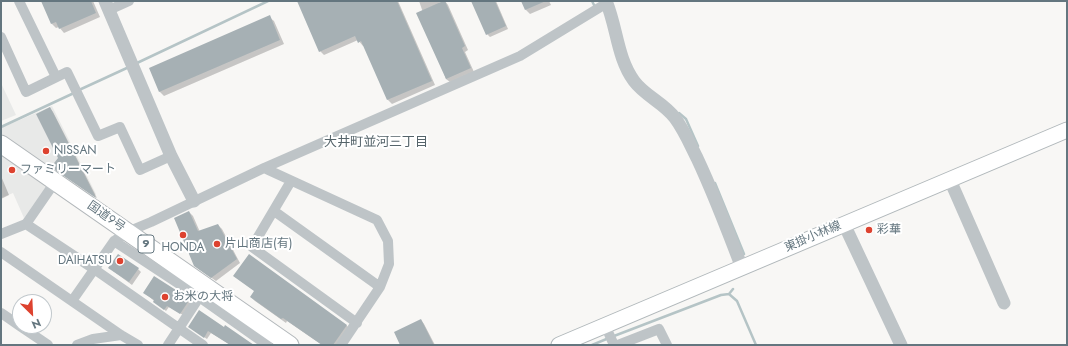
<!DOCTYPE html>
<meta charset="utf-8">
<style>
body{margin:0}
#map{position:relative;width:1068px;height:346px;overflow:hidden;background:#f8f7f5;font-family:Jost,sans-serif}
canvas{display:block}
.frame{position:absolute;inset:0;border:2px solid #64767f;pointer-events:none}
.north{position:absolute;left:12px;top:294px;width:40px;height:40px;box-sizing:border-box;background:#fff;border:1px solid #c1c8cc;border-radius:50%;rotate:156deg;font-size:11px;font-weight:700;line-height:16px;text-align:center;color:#64767f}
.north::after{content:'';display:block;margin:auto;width:14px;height:18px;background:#dd422f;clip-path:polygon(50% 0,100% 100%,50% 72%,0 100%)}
</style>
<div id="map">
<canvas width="1068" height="346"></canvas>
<div class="frame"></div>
<div class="north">N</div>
</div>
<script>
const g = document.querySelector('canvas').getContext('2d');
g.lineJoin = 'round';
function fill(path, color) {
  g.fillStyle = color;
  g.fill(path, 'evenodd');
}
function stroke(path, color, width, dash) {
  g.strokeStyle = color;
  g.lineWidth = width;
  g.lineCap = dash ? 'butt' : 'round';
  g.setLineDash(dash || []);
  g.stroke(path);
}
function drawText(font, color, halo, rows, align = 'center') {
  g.font = font + ' Jost,"Noto Sans JP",sans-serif';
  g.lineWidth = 4;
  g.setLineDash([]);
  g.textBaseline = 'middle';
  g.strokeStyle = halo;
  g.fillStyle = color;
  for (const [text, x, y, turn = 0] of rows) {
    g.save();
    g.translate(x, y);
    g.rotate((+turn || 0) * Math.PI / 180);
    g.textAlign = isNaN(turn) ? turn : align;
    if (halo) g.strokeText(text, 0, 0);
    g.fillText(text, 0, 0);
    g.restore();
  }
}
const built = new Path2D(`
 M1,83L16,115L1,121Z
 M52,106L96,194L92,198L49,170L1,134V128Z
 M1,154L47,186L24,218L13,193L1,198Z`);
const shadow = new Path2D(`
 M42,1H93L100,17L64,33L59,27L56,28L52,24Z
 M298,1H398L435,85L392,104L388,100L364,46H363L358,40L324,55L320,51Z
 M419,1H439L440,3L445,1L448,5L468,50L465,52L474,72L450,82L446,79Z
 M472,1H496L508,29L490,37L487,34Z
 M522,1H549L551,5L530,14L526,10Z
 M269,17L274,21L284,44L164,96L160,92L150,69Z
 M50,108L53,112L97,198L56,170L59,158Z
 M1,176L9,195L1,199Z
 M189,212L193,216L200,232L218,225L222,229L240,263L216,281L199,269Z
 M138,269L141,272L132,285L113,271Z
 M234,276L346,325L350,329L339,345H322L287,321L286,323L255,301L251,297L255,291Z
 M146,294L189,300L191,302L183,315L169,307L166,311Z
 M421,320L424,324L435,345H402Z
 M224,328L252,345H231L211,333L207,339L192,329Z`);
const stream = new Path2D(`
 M592,1L594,5
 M137,63L268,1
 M79,90L129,67
 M679,113L686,119L698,146
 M1,127L74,93
 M715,183L744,254
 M729,294L733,289
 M614,336L721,295L729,294L737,301L756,345
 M592,345L609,338`);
const building = new Path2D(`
 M41,1H91L96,13L59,29L56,22L51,24Z
 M297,1H397L432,81L387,100L361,41L358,43L355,36L319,52Z
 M443,1H445L465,46L462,48L471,68L446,79L416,13Z
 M471,1H495L506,26L486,35Z
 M521,1H546L525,10Z
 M270,15L280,40L159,92L149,68Z
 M50,107L96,198L51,167L58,158L36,114Z
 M189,211L198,231L218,224L237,259L211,278L194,266L174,218Z
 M118,254L139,268L129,282L108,268Z
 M249,254L347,325L333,345H322L283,318L281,319L250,297L254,291L233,276Z
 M154,276L190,299L180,314L167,306L164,310L153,302L154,300L143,293Z
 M199,310L224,327L225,325L254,345H230L208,331L204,338L188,327Z
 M421,319L434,345H400L394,332Z`);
const minor = new Path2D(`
 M19,1L56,77
 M109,10L129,1
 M1,37L26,92L67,72L98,136L120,127L140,170L171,156
 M264,168L377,220L388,241L389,264L380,287L341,345
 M291,181L252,247L357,323
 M274,211L380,287
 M26,224L94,269L203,345
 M1,234L26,224L55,182
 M114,241L199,297L267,345
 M1,252L121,335L138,345
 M72,301L114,241L127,232L151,222L264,168L520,56L607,3
 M1,313L20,326
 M605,325L614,345
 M20,326L48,345
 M77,345L93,339L121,335
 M168,345L202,293
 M618,345L659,329L667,345`);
const tertiary = new Path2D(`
 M105,1L171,156L194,201
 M606,1C617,27 617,58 634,81C645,96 664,103 675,118C684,130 690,144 697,158C714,194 728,231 742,268
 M950,180L1004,303
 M844,224L901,345`);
const secondary = new Path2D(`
 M559,345L1067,130`);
const trunk = new Path2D(`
 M1,144L290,345`);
const markers = [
 [46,151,4,"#dd422f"],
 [12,170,4,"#dd422f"],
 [869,230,4,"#dd422f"],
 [183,235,4,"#dd422f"],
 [217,244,4,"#dd422f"],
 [120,261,4,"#dd422f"],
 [165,297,4,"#dd422f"]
];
const shields = [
 [146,244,16]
];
const shieldNames = [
 ["9",146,244]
];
const poiNames = [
 ["NISSAN",54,151],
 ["ファミリーマート",20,170],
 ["彩華",877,230],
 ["片山商店(有)",225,244],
 ["HONDA",183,248,"center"],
 ["DAIHATSU",112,261,"right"],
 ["お米の大将",173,297]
];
const streetNames = [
 ["国道9号",106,217,35],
 ["東掛小林線",813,237,-23]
];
const neighbourhoodNames = [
 ["大井町並河三丁目",376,143]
];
fill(built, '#e8e9e8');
fill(shadow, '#0003');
stroke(stream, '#b5c4c6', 2.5);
fill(building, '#a6b0b4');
stroke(secondary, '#b1b8bb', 17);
stroke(trunk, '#b2b7ba', 19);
stroke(minor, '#bec4c7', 10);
stroke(tertiary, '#bec4c7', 13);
stroke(secondary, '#fff', 15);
stroke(trunk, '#fff', 17);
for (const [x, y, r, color] of markers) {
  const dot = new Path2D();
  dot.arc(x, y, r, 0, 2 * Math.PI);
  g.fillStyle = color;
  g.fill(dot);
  stroke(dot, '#fff', 1.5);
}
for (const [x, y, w] of shields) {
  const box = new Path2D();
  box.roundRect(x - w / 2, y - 9, w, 18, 3);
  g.fillStyle = '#fff';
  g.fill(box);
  stroke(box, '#64767f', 1);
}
drawText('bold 11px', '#64767f', null, shieldNames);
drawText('12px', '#64767f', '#fff', poiNames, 'left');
drawText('12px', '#64767f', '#fff', streetNames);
drawText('13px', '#55646a', '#fff', neighbourhoodNames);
</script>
